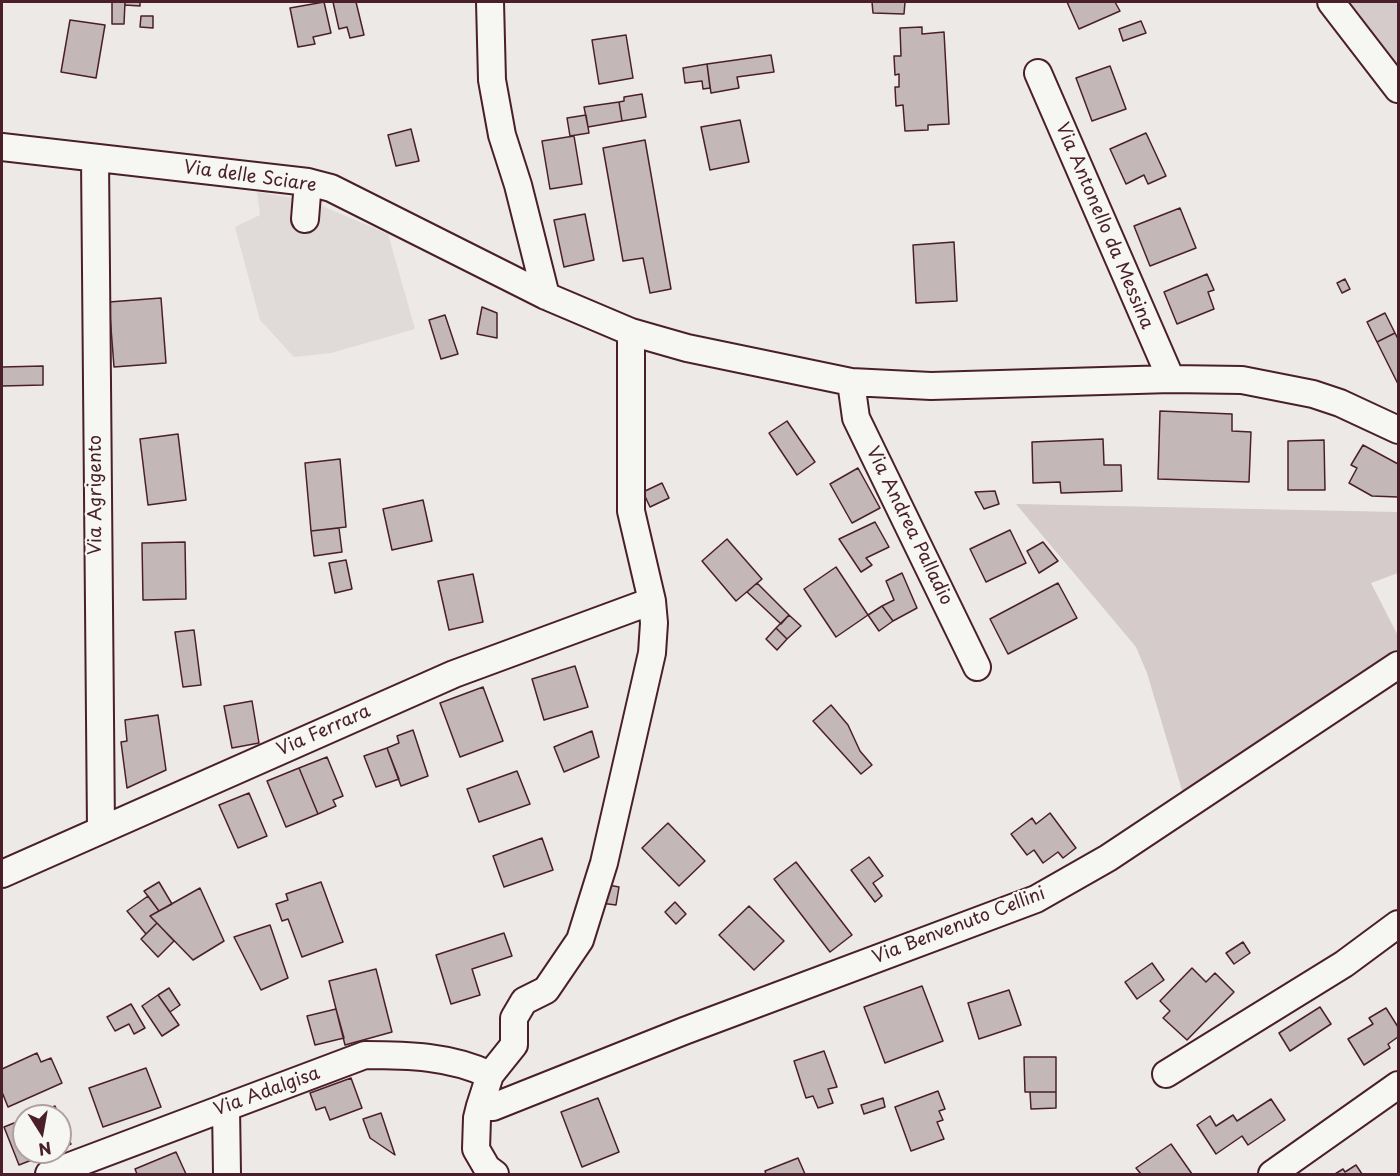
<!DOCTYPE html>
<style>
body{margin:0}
#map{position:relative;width:1400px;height:1176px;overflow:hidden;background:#ece9e6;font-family:"Playpen Sans",sans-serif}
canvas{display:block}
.frame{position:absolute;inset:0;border:3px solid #4a1f2b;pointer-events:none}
.north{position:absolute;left:12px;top:1104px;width:60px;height:60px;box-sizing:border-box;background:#f6f6f2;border:2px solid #b1a0a2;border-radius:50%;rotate:169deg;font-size:16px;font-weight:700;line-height:24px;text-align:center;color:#4a1f2b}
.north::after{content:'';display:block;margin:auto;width:21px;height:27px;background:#4a1f2b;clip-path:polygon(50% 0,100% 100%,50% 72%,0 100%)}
</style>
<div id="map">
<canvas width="1400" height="1176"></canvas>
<div class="frame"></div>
<div class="north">N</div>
</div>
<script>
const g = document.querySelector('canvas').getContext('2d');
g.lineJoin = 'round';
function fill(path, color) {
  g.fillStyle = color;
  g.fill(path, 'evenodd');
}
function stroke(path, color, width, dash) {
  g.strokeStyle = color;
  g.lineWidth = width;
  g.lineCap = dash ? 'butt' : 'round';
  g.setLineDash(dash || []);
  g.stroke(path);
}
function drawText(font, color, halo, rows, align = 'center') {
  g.font = font + ' "Playpen Sans",sans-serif';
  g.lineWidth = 4.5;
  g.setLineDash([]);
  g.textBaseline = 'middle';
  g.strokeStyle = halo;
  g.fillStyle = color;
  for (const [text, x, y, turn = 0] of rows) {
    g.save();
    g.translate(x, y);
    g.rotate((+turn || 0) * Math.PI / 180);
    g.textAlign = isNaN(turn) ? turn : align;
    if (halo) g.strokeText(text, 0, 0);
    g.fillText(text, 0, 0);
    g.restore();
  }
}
const built = new Path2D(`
 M257,192L294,198L315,222L322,206L388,234L415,329L331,353L294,357L260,320L235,227L260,215Z`);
const green = new Path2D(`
 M1342,2H1398V74Z
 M1016,504L1398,512V573L1371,583L1398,636V654L1184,797L1147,673L1136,647Z`);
const building = new Path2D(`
 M112,2H125L124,24H112Z
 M125,2H140V6L125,5Z
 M324,2L331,33L313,37L315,44L298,47L290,8Z
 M333,2H356L364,35L350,38L347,27L339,29Z
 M872,2H905L904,14L873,13Z
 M1067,2H1115L1120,11L1079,29Z
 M141,16H153V28L140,27Z
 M70,20L105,25L96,78L61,72Z
 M1141,21L1146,33L1123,41L1119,29Z
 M922,27V34L944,32L949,124L928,125V130L905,131L903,105L896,106L895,87H899V74L895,75L894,56H901L900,28Z
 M626,35L633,78L599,84L592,40Z
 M771,55L774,72L737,77L739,88L711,93L707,64Z
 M707,64L710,88L703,89L702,81L685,83L683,68Z
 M1110,66L1126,109L1092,121L1076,78Z
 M642,94L646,117L622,121L619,102L624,101V97Z
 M619,102L622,121L588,127L584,107Z
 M586,115L589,133L570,136L567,118Z
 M740,120L749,162L710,170L701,127Z
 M411,129L419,161L396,166L388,135Z
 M1146,133L1166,176L1148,184L1144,175L1126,184L1110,149Z
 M574,136L582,184L550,189L542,141Z
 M645,140L671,289L650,293L643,258L623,261L603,148Z
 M1180,208L1196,248L1150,266L1134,226Z
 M585,214L594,260L564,267L554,220Z
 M954,242L957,301L916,303L913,245Z
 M1207,274L1214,290L1208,292L1214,309L1177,324L1164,292Z
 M1345,279L1350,289L1342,293L1337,283Z
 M161,298L166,363L114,367L109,302Z
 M482,307L497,313V338L477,334Z
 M1385,313L1395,333L1377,342L1367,322Z
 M445,315L458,354L441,359L429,320Z
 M1395,333L1398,339V384L1377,342Z
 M43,366V385L2,386V367Z
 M1160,411L1232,414V431L1251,432L1249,482L1158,479Z
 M787,421L815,462L797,475L769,433Z
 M178,434L186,500L148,505L140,439Z
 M1103,439L1104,465H1121L1122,491L1061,493L1060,482L1033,483L1032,442Z
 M1324,440L1325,490H1288V441Z
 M1363,445L1398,464V497L1372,496L1349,483L1357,468L1351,465Z
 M340,459L346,527L311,531L305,463Z
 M858,468L880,508L852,523L830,484Z
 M662,483L669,498L650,507L643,492Z
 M995,491L999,504L984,509L975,492Z
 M423,500L432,541L392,550L383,509Z
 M875,522L889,547L866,558L872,565L861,572L839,539Z
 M339,528L342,552L314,556L311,531Z
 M1010,530L1026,563L986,582L970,549Z
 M727,539L762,579L736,601L702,561Z
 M185,542L186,599L143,600L142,543Z
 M1043,542L1058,561L1039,573L1027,551Z
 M346,560L352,589L335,593L329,563Z
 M836,567L868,615L836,637L804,589Z
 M902,573L917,608L893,621L882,606L894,600L886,581Z
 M473,574L483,622L449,630L438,581Z
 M757,583L789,615L781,624L747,592Z
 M1058,583L1077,618L1008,654L990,619Z
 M882,606L893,621L879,631L868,615Z
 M789,615L801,626L787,639L776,628Z
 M776,628L787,639L777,650L766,639Z
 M194,630L201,685L183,687L175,632Z
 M575,666L588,707L544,720L532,679Z
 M483,687L503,741L460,757L440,703Z
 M252,701L259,743L232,748L224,706Z
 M831,705L848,725L860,751L872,765L861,774L813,721Z
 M158,715L166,770L127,788L121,742L127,741L125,720Z
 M413,730L428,776L401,786L387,748L399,743L397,736Z
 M592,731L599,757L564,772L554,747Z
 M387,748L399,779L376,787L364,756Z
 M327,757L343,796L333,800L336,806L318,814L299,768Z
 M299,768L318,814L286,827L267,781Z
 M517,771L530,804L479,822L467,789Z
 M249,793L267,836L238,848L219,805Z
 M1050,813L1076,848L1063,858L1058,852L1043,863L1034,850L1027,855L1011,834L1032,818L1036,824Z
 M668,823L705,861L679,886L642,848Z
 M542,838L553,870L504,887L493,856Z
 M869,857L883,876L873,883L882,896L875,902L851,870Z
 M796,862L852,935L830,952L774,879Z
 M159,882L172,904L159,911L144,891Z
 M321,882L343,942L302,957L288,919L282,921L276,904L288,900L286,894Z
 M603,884L619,887L616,905L600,903Z
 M200,888L224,941L193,960L150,916Z
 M148,896L159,911L150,916L157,923L146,934L127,911Z
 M675,902L686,914L676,924L665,912Z
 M749,906L784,941L754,970L719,935Z
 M157,923L174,941L158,957L141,939Z
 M270,925L288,978L261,990L234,937Z
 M504,933L512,956L472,969L480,995L451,1004L436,955Z
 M1243,942L1250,953L1234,964L1226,953Z
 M1152,963L1164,980L1137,999L1125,982Z
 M1192,968L1206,982L1215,973L1234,992L1187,1040L1163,1018L1170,1011L1160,1001Z
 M376,969L392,1032L345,1045L329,981Z
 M922,986L943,1041L885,1063L864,1007Z
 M169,988L180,1005L170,1012L158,995Z
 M1009,990L1021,1025L979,1039L968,1003Z
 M158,995L179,1025L162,1036L142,1006Z
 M131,1004L145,1028L134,1034L129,1024L115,1031L107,1017Z
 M1320,1007L1331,1024L1290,1051L1279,1033Z
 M1386,1008L1398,1027V1037L1388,1044L1390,1048L1364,1065L1348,1039L1373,1024L1369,1018Z
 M336,1009L344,1038L315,1045L307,1016Z
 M824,1051L837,1087L828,1089L833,1103L818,1108L813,1096L806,1098L794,1061Z
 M37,1053L41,1062L51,1058L62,1083L8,1107L2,1092V1069Z
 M1024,1057H1056V1092H1025Z
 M146,1068L161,1107L103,1127L89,1088Z
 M351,1078L362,1108L330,1120L325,1107L316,1110L310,1093Z
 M938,1091L945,1109L939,1111L943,1120L937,1122L944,1139L911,1151L895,1107Z
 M1030,1092H1056V1108L1031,1109Z
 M598,1098L619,1152L582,1167L561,1112Z
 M883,1098L885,1107L864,1114L861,1105Z
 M1271,1099L1285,1120L1248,1145L1242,1136L1216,1154L1197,1125L1210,1116L1216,1126L1233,1115L1237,1121Z
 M55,1106L59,1116H32Z
 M381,1113L395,1155L370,1138L363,1119Z
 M60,1118L71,1144L60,1149Z
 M24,1119V1152H52L19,1165L4,1127Z
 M1171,1144L1192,1174H1141L1136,1168Z
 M176,1152L186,1174H137L135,1169Z
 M798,1158L805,1174H766L765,1171Z
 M1356,1165L1362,1174H1335L1343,1169L1345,1172Z`);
const minor = new Path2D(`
 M490,2L492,80L502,135L518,185L546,296
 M1331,2L1398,89
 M1038,73L1171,379
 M2,147L308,182L331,188L546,296L631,332L687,348L851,382L931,386L1171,379L1242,380L1313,394L1340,403L1398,430
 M95,159L101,830
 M305,219L308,182
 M851,382L856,418L977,667
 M2,874L454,674L652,601
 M1166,1074L1344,964L1398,924
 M480,1106L493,1107L684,1031L1036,899L1108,858L1398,665
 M226,1107L227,1174
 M49,1174L365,1055C407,1055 451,1056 490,1075
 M495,1174L487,1168L476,1149L477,1118L480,1106L490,1075L514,1045V1018L524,1001L546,990L580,940L604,863L652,653L654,623L652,601L631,511V332
 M1272,1174L1398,1085`);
const streetNames = [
 ["Via delle Sciare",250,177,8],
 ["Via Antonello da Messina",1104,226,67],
 ["Via Agrigento",96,495,-90],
 ["Via Andrea Palladio",909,526,64],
 ["Via Ferrara",324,731,-24],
 ["Via Benvenuto Cellini",959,926,-21],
 ["Via Adalgisa",267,1092,-20]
];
fill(built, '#e0dad8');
fill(green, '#d4cbca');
fill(building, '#c4b7b7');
stroke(building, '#4a1f2b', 1.5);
stroke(minor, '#4a1f2b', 30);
stroke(minor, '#f6f6f2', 26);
drawText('18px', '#4a1f2b', '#f6f6f2', streetNames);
</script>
